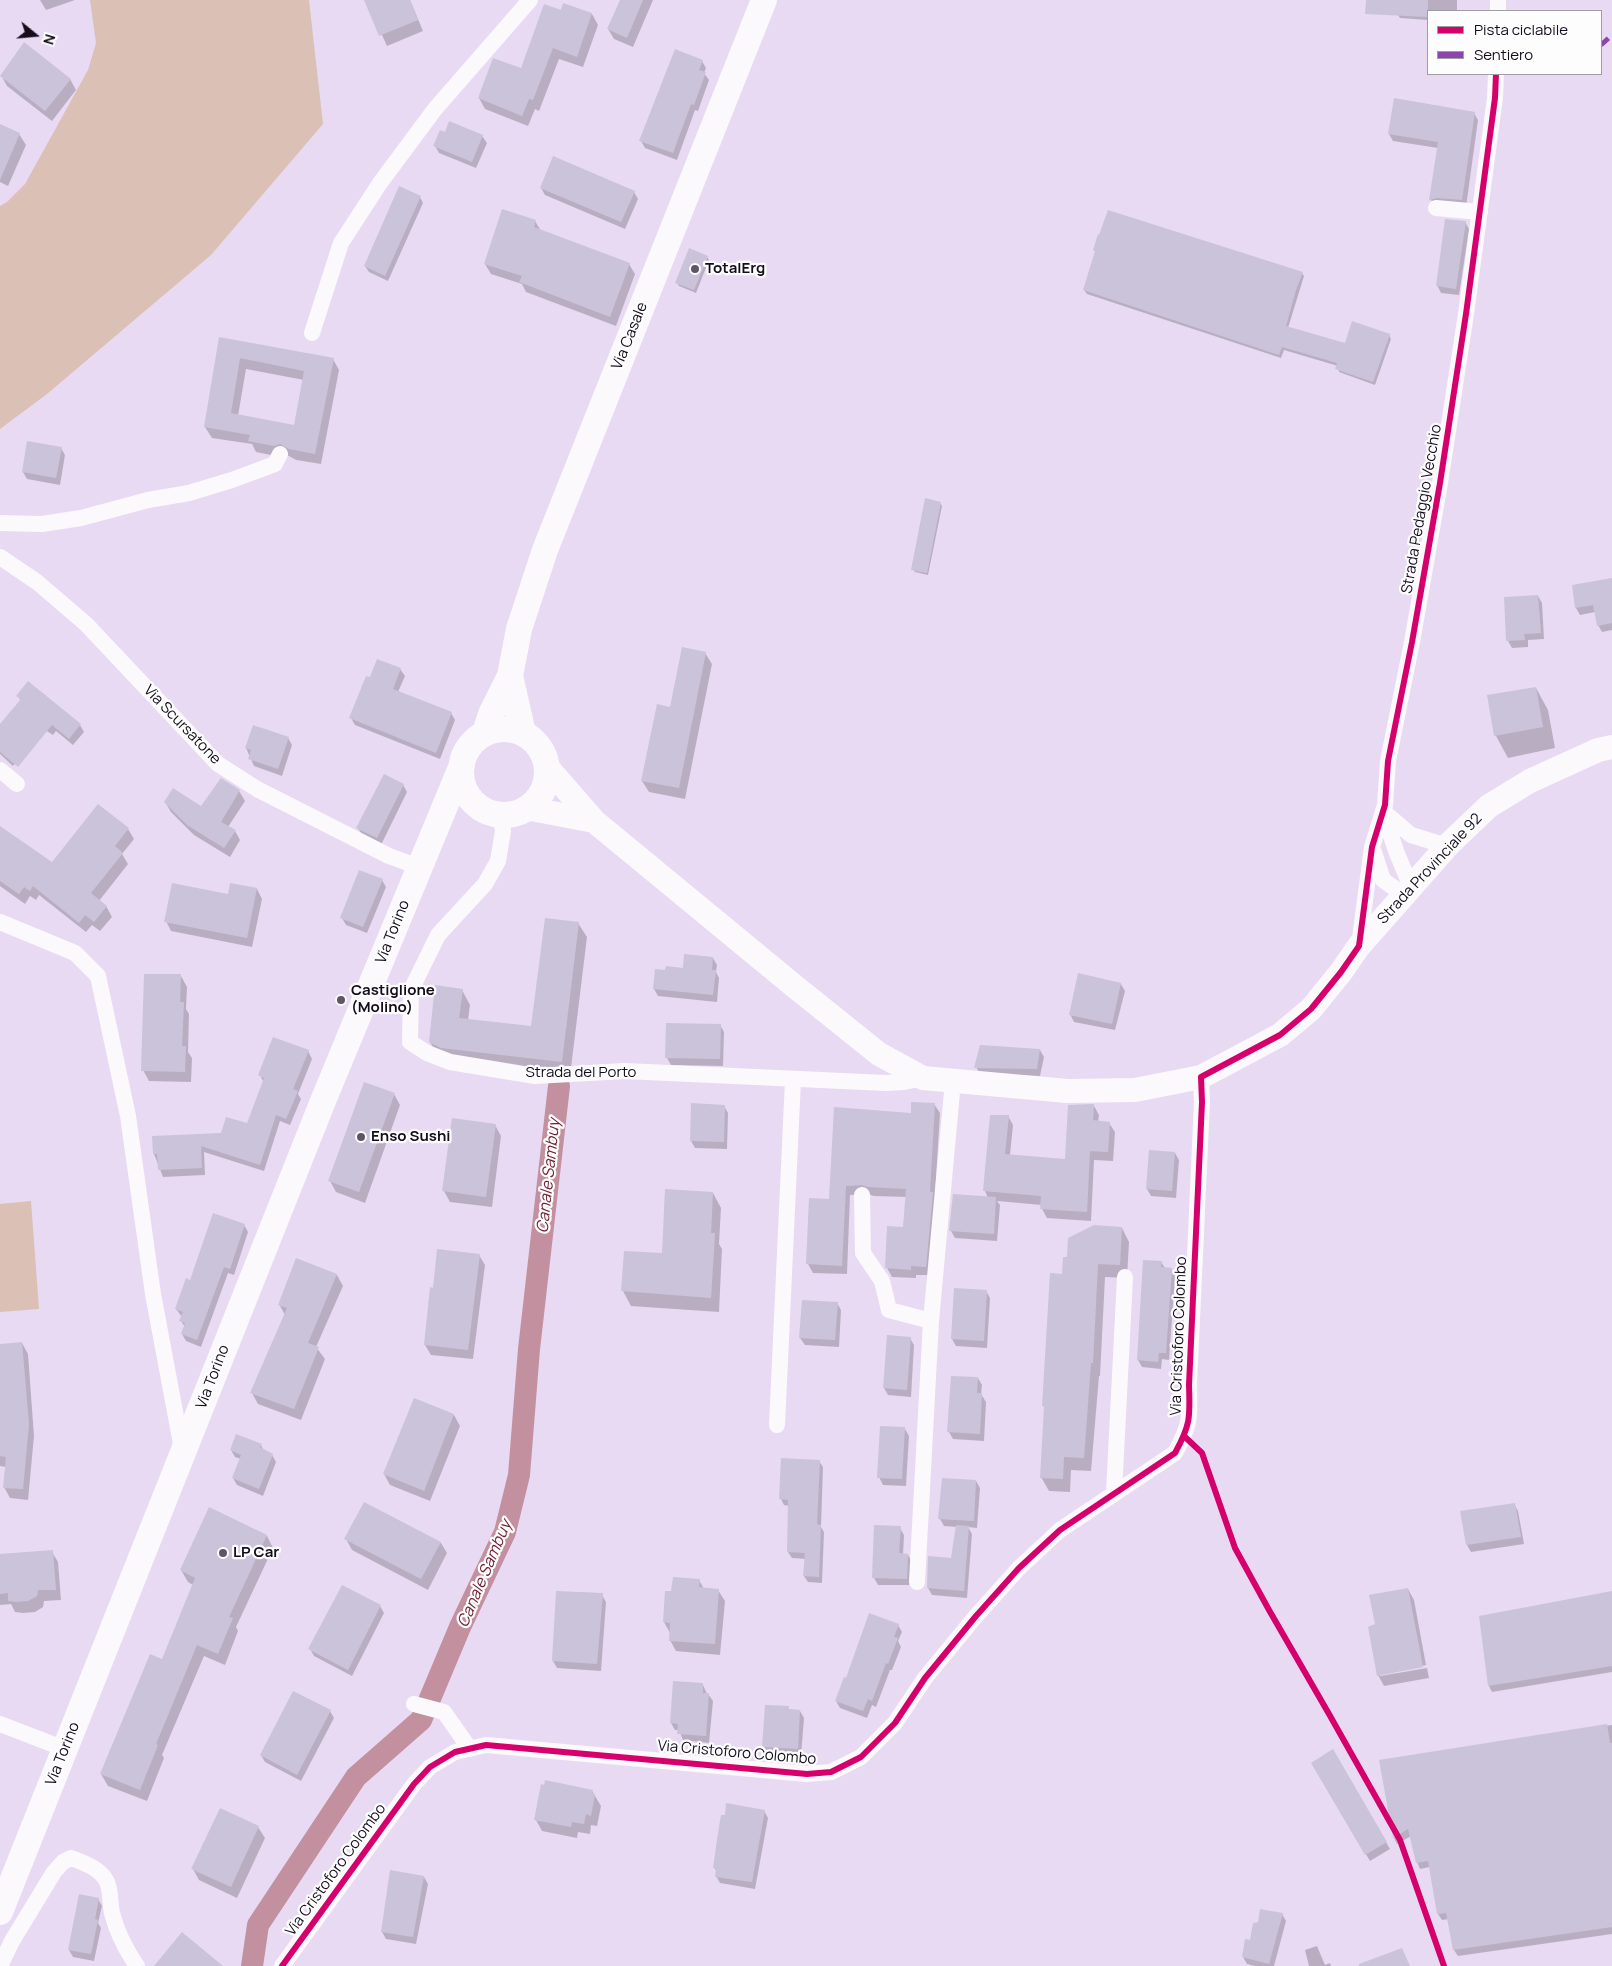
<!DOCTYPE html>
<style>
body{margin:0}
#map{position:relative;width:1612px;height:1966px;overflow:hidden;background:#e8daf2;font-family:Manrope,sans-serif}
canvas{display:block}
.legend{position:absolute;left:1427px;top:10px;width:175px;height:65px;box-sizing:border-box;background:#fdfdfd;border:1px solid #a09da3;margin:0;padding:6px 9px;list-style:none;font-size:15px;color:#150d1c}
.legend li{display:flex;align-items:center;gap:10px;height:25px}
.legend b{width:25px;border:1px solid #a09da3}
.north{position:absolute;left:10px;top:10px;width:50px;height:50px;-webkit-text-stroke:4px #fdfdfd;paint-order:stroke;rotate:107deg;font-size:14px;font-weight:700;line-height:20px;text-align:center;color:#150d1c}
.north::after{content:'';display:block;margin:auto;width:18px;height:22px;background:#150d1c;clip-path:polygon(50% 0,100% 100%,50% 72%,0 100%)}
</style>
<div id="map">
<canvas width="1612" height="1966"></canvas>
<ul class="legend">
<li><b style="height:6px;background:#d6006c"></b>Pista ciclabile</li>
<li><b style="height:6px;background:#8e44ad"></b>Sentiero</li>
</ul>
<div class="north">N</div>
</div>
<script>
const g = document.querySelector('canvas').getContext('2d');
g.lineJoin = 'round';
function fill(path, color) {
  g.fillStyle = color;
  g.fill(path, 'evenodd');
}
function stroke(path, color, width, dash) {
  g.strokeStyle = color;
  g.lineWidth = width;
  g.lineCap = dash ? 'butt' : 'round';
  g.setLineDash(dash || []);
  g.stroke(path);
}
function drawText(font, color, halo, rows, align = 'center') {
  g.font = font + ' Manrope,sans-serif';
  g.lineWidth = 4.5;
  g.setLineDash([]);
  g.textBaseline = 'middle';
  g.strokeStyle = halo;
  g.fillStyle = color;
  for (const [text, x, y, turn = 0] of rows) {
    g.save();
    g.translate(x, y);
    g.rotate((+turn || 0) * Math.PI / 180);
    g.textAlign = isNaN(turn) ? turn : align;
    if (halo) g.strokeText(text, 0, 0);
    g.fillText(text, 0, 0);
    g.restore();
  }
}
const green = new Path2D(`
 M90,0H309L323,124L211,255L47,394L0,429V206L7,202L25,184L88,70L96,43Z
 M31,1201L39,1309L0,1312V1204Z`);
const shadow = new Path2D(`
 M40,0H75L46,10Z
 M366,0H410L423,31L387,46Z
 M621,0H653L633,47L614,39L608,29Z
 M1399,0H1457V11H1428V20L1400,18L1398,15Z
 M564,5L592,14L598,25L583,67L559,59L539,111L535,109L528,126L485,109L479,98L522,70L562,11Z
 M25,44L70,79L76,90L52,121L7,86L1,75Z
 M702,61L706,68L704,73L709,80L698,111L695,110L677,160L645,148L641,141Z
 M1474,113L1478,120L1466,207L1435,206L1431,200L1438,148L1393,141L1389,134Z
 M0,125L19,134L26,145L8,186L0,182Z
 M482,136L487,143L476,168L439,153L435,146Z
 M541,188L634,192L638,199L625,229L545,195Z
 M420,197L423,203L388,281L369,272L365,266Z
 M535,221L541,231L629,264L635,274L616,326L526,292L522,284L491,274L485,264Z
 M1465,222L1469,229L1459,295L1441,293L1437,285Z
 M1094,250L1302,273L1304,276L1288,328L1345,344L1389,335L1391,339L1375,385L1339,372L1338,366L1284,350L1281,358L1087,294L1084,290L1096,253Z
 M707,257L709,260L696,293L679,286L677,283Z
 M220,339L333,359L339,370L321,464L296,460L287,455L281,457L256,452L252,444L212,438L205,427ZM246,369L304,380L295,427L238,416Z
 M61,448L65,455L60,485L27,479L23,472Z
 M940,503L942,506L928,575L915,572L913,569Z
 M1612,580V630L1602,632L1598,625L1595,612L1580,615L1576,608L1573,586Z
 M1538,596L1542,603L1544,639L1528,640V647L1512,648L1508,641L1505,598Z
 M705,653L712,664L685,799L649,792L642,781L671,708Z
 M400,669L405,676L398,692L451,713L455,720L440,759L355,725L351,718L370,679Z
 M1536,688L1548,710L1555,748L1508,758L1496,736L1488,696Z
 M18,696L80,725L84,732L73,745L56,731L53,735L42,728L13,766L0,754V726L21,701Z
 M288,738L292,745L282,776L254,766L246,748Z
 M221,780L239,791L245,801L228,827L235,831L240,840L230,857L194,835L171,812L165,802L202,807Z
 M403,785L407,792L381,845L362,835L358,828Z
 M0,827L52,863L128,829L134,839L122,854L128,864L99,901L106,906L112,917L100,931L92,925L86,932L39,895L36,900L30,896L25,904L0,886Z
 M382,880L386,887L367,933L346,925L342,918Z
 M257,889L262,899L252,947L171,931L166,921L229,895Z
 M578,923L587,937L570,1076L439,1057L430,1042L462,990L470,1005L468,1020L532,1028Z
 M713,958L717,965L716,972L719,978L717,1002L658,996L654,989L684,969Z
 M181,976L187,987L186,1009L189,1014L188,1052L192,1058L191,1082L149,1081L143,1070Z
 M1121,984L1125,991L1115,1030L1074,1022L1070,1014Z
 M720,1025L724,1032L723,1066L671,1065L667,1058Z
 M1040,1050L1044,1057L1040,1076L980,1074L976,1067Z
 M308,1051L312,1059L298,1094L301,1099L290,1125L280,1121L264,1171L204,1152L205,1175L163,1177L154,1154L248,1125L264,1083L260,1075Z
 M394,1094L400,1105L365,1203L336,1192L330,1181Z
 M934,1104L940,1113L930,1275H916V1278L892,1277L887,1268L904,1228L907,1197L874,1196L868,1194L850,1195L847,1274L813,1273L808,1264L830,1200L912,1114Z
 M724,1106L728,1113L727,1149L695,1148L691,1141Z
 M1094,1106L1099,1115L1098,1122L1109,1123L1115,1132L1113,1161L1094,1160L1091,1221L1047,1218L1042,1209V1205L997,1201L1000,1205L997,1241L955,1238L951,1231L988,1198L985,1191L1008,1116L1013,1125L1010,1155L1066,1161Z
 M495,1125L501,1136L492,1207L450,1202L444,1191Z
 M1175,1153L1179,1160L1176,1198L1151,1196L1147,1189Z
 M713,1193L721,1208L719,1244L722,1249L719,1312L631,1306L623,1291L663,1254Z
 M244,1225L248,1232L234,1275L228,1273L201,1347L186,1341L182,1334L185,1327L181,1321L182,1317L176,1309L191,1281Z
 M1122,1228L1129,1242L1127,1278L1105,1277L1100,1376H1099L1091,1471L1071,1470L1070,1492L1049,1491L1041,1477L1045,1409L1043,1405L1063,1275L1068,1258Z
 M479,1255L485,1265L473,1359L431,1355L425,1345L434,1289Z
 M1161,1262L1165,1268L1171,1269L1175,1276L1169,1360L1162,1359L1161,1369L1142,1367L1138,1360Z
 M337,1275L343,1286L316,1347L325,1359L301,1420L258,1404L252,1393L285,1315L279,1304Z
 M955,1289L986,1291L990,1298L987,1348L956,1346L952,1339Z
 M837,1303L841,1310L839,1347L805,1345L800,1338Z
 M910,1338L914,1345L911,1397L888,1395L884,1388Z
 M22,1343L28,1354L34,1436L28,1500L10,1498L4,1487L6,1467L0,1466V1345Z
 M978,1378L982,1385L981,1394L986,1402L984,1441L953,1439L949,1432Z
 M414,1400L454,1415L460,1426L430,1501L390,1485L384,1474Z
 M905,1429L909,1436L906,1486L883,1485L879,1477Z
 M261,1445L264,1451L272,1455L276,1462L263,1496L237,1485L233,1478L241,1459L235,1457L231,1450Z
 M819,1461L823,1467L821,1527L824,1532L822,1583L808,1582L804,1576L806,1559L792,1558L788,1552L789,1506L784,1505L781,1499Z
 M976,1481L980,1488L977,1528L968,1527L972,1534L967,1598L932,1595L928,1588L952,1559L957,1527L944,1526L940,1519Z
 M1514,1504L1518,1511L1524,1544L1471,1552L1467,1545Z
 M900,1528L904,1535L903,1555H908L912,1562L911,1585H878L874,1578Z
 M267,1536L273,1548L236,1627L238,1631L225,1665L204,1656L162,1755L164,1758L147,1801L108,1786L101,1774L162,1661L193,1585L188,1582L181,1570Z
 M346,1539L441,1543L447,1553L428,1590L352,1550Z
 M52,1552L58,1562L61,1600L44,1601L43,1607L35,1612L23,1613L15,1612L11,1604L0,1605V1555Z
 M699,1580L704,1589L718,1590L725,1601L720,1655L676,1651L670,1640V1633L664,1622L673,1593Z
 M1408,1589L1414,1600L1426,1665L1380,1674V1676L1427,1668L1429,1678L1384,1686L1378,1675L1376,1625Z
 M1612,1592V1672L1492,1692L1489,1686L1480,1617Z
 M602,1595L606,1602L601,1671L557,1668L553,1661Z
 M380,1606L384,1613L352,1676L314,1656L310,1649Z
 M898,1625L902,1632L898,1641L901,1647L892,1670H890L876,1707L872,1705L867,1718L840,1708L836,1701Z
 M703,1685L707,1694H708L713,1701L709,1743L683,1740L679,1730H675L671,1723Z
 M330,1711L334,1718L301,1781L265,1762L261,1755Z
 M790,1711H800L804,1718L801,1756L767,1753L763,1746Z
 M1612,1725V1934L1458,1956L1454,1950L1449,1919L1442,1920L1438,1914L1430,1867L1420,1869L1417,1862L1411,1836L1397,1844L1394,1838L1381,1761Z
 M1332,1751L1390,1849L1370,1861L1312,1763Z
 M592,1791L601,1806L597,1826L591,1825L590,1834L578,1832L577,1838L542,1831L536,1820Z
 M220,1810L258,1827L265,1838L237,1898L199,1880L193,1869Z
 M764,1811L768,1818L755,1889L720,1883L716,1876L717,1872L714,1867Z
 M424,1877L428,1884L416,1944L386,1939L382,1932Z
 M98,1899L102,1906L98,1923L101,1928L94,1961L73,1957L69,1950Z
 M1282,1914L1286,1921L1274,1966H1255L1247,1964L1243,1957L1259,1924Z
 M1317,1946L1325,1965L1330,1963L1331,1966H1309L1305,1950Z`);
const canal = new Path2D(`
 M252,1966L258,1925L356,1777L421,1720L460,1627L505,1532L519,1475L529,1349L559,1086`);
const building = new Path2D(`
 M364,0H410L418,20L379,36Z
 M620,0H643L627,38L607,29Z
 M1366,0H1428V17L1365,14Z
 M563,3L592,13L577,57L553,48L533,100L529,99L522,116L478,98L493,58L521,68L544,4L561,10Z
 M24,42L71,79L45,111L0,76Z
 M675,49L703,60L699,70L706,72L694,105L691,104L673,153L639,141Z
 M1394,98L1475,112L1462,200L1437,198L1429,200L1438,142L1388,134Z
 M449,121L483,135L472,162L433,146L440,130L445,132Z
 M0,124L20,133L0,180Z
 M553,156L635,191L621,222L540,188Z
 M399,186L421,196L385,276L364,266Z
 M502,209L536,220L534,227L630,263L610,317L519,282L522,276L484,264Z
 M1108,210L1303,272L1296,290L1286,326L1345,343L1352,321L1390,334L1373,382L1335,369L1337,363L1282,347L1279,355L1083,290L1095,251L1093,250L1098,234L1099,235Z
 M1445,219L1466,221L1456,289L1436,286Z
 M689,248L708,256L694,290L675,283Z
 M219,337L334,358L315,454L289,449L280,444L274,446L248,441L250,435L204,427ZM240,358L304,371L294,425L231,413Z
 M27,441L62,447L56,478L22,472Z
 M925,498L941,502L927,573L911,570Z
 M1612,578V623L1597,626L1593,605L1575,608L1572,585Z
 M1538,595L1541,633L1524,634L1525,640L1506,641L1504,597Z
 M682,647L706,652L679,788L641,781L657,704L670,707Z
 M377,659L401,668L393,689L452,712L436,753L349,718L366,676L370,677Z
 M28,681L81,724L69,739L52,725L18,767L0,752V724L21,699L16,696Z
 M1536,687L1543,727L1494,736L1487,695Z
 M253,725L289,737L278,769L248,759L251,750L245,748Z
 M384,774L404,784L377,838L356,828Z
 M221,778L240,790L221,822L236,830L224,848L187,825L164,802L173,788L201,806Z
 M98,804L129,828L115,846L123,853L91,893L107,906L94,922L85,915L79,923L33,886L30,891L24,887L19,894L0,881V826L52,862Z
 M359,870L383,879L363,927L340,918Z
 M172,883L228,894L230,883L257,888L247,938L164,922Z
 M545,918L579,922L562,1062L441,1048L429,1042L435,985L463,989L459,1018L531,1026Z
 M684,954L713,957L712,970H716L713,995L653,989L655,969L665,970L666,966L683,968Z
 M1078,973L1121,983L1112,1024L1069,1015Z
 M144,974H181L180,1002H184L182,1046H186L185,1072L141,1071Z
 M666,1023L721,1024L720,1059L665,1058Z
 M273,1037L309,1050L293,1089L298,1091L286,1119L276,1115L260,1165L201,1146L202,1168L158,1170L157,1154H153L152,1136L221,1133L226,1117L247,1123L264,1078L258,1075Z
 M980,1045L1040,1049L1037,1069L974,1068Z
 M364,1082L395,1093L359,1192L328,1181Z
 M911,1102L935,1103L930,1192H933L926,1267L911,1266V1270L885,1268L887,1226L903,1227L906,1189L868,1187L862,1185L846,1186L842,1266L806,1264L809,1198L829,1199L834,1107L911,1113Z
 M691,1103L725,1105L724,1142L690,1141Z
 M1094,1104L1093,1120L1110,1122L1108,1152L1090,1151L1087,1212L1040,1209L1041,1196L983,1191L990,1115H1009L1005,1154L1065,1159L1068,1105Z
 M452,1118L496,1124L486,1197L442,1191Z
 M1149,1150L1175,1152L1172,1191L1146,1189Z
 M665,1189L713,1192L711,1233H715L711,1298L621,1291L624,1251L662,1253Z
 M953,1194L996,1197L994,1234L949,1231Z
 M213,1213L245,1224L230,1269L224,1267L197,1340L181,1334L185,1323L179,1321L183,1312L175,1309L186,1278L190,1280Z
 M1094,1225L1122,1227L1120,1265L1098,1264L1093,1363H1091L1084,1458L1064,1457L1063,1479L1040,1478L1044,1406H1042L1050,1273L1062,1274L1063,1257H1067L1068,1238Z
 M437,1249L480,1254L468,1350L424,1345L430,1287L433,1288Z
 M296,1258L337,1274L308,1343L319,1347L294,1409L250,1393L287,1308L278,1305Z
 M1143,1260L1162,1261L1161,1267L1172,1268L1166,1353H1159L1158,1362L1137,1360Z
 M954,1288L987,1290L984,1341L951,1339Z
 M802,1300L838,1302L835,1340L799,1338Z
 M887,1335L911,1337L907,1390L883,1388Z
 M22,1342L29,1424L23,1489L3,1488L6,1457L0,1456V1344Z
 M951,1376L978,1377L977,1393H982L980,1434L947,1432Z
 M414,1398L454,1414L424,1491L383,1474Z
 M880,1426L905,1427L902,1479L877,1478Z
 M236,1434L262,1444L260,1447L273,1454L259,1489L232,1478L241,1455L230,1450Z
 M781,1458L820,1460L817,1524L821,1525L819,1577L803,1576L805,1553L787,1552L788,1500L779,1499Z
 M942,1478L976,1480L974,1521L938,1519Z
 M364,1502L441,1542L421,1579L344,1539Z
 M1515,1503L1521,1537L1466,1545L1460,1511Z
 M209,1507L267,1535L229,1617L233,1618L218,1654L197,1645L156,1744L158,1745L140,1790L100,1774L150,1654L162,1659L195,1578L180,1570Z
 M874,1525L901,1526L899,1553L908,1554L907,1579L872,1578Z
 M956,1525L969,1526L964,1591L927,1588L928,1556L951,1558Z
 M53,1550L56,1590H38L37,1596L28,1601L16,1602L8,1601V1593L0,1594V1554Z
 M673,1577L700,1579L699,1587L719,1589L715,1644L669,1641L670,1623L663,1622L665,1591H671Z
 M342,1585L381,1605L348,1670L308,1649Z
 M1408,1588L1423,1667L1377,1676L1368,1627L1375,1624L1369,1595Z
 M556,1591L603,1593L597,1664L552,1661Z
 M1612,1591V1666L1488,1686L1479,1616Z
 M869,1613L899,1624L894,1637L898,1638L888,1664L886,1663L872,1701L868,1699L863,1711L835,1701L844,1677L846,1678Z
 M673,1681L703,1683V1693H709L706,1736L677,1734L678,1724L670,1723Z
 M293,1691L331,1710L297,1775L260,1755Z
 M765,1705L789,1706V1709L800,1710L798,1749L762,1747Z
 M1607,1724L1610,1743H1612V1927L1453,1950L1446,1913L1437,1914L1428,1861L1416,1863L1408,1829L1393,1838L1379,1760Z
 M1333,1749L1387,1842L1365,1855L1311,1763Z
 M545,1780L593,1790L592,1793L595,1794L591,1816L586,1814L584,1824L572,1822L571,1827L534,1820L541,1784L544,1785Z
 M726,1803L765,1810L752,1882L715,1877L716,1868H713L718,1833L721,1815H725Z
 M220,1808L259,1826L231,1887L191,1869Z
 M390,1870L424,1876L413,1937L381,1932Z
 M79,1894L99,1898L95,1919L98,1920L91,1954L68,1950Z
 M1260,1909L1283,1913L1269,1964L1242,1957L1245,1939L1250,1940L1253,1923L1258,1922Z
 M182,1932L223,1966H154Z
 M1402,1948L1410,1966H1359V1964Z`);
const street = new Path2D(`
 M1498,11V0
 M1436,208L1480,212
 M312,333L341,243L380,183L435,109L530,0
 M0,523L42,524L81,518L148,500L189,493L232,480L275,464L280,454
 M0,557L37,582L86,624L218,764L257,789L389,856L419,867
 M0,770L17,784
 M1383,811L1396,851L1411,887
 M1383,811L1411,835L1447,846
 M500,815L503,831L498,861L485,884L438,935L411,990L410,1042L427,1053L450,1062L535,1076L625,1071L886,1083L904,1082L923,1078
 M1374,852L1383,880L1404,895
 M0,922L75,953L98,976L128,1116L153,1294L182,1449
 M1359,946L1372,847L1385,805L1388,761L1412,642L1440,483L1466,314L1495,98L1496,74
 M862,1195L863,1253L882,1281L889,1310L931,1321L953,1081
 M777,1425L793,1080
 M1114,1493L1125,1277
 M917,1582L931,1321
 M414,1704L444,1712L470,1749
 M0,1724L65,1749
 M0,1966L12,1941L54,1872L63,1862L71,1858C85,1863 104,1870 108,1885C111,1894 110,1904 112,1913C117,1933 126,1950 137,1966
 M282,1966L414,1784L430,1767L455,1752L486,1745L807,1774L831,1772L861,1757L895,1723L925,1678L976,1616L1019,1568L1060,1530L1175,1453C1191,1424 1190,1417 1189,1385L1202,1102L1201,1077`);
const secondary = new Path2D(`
 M547,767L594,821L793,985L879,1054L923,1078L1067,1091L1135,1090L1201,1077L1280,1035L1311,1009L1341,972L1359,946L1450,843L1489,806L1530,781L1598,750L1612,747
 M526,808L594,821`);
const primary = new Path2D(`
 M510,676L523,733
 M461 772a43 43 0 1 1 86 0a43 43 0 1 1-86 0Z
 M485,733L491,714L510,676L519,629L545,550L764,0
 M0,1912L323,1101L462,765`);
const quiet = new Path2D(`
 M1601,45L1612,35`);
const cycleway = new Path2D(`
 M1184,1436L1202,1453L1235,1548L1269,1610L1329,1714L1400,1840L1444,1966
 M282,1966L414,1784L430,1767L455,1752L486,1745L807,1774L831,1772L861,1757L895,1723L925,1678L976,1616L1019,1568L1060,1530L1175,1453C1191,1424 1190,1417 1189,1385L1202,1102L1201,1077L1280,1035L1311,1009L1341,972L1359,946L1372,847L1385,805L1388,761L1412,642L1440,483L1466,314L1495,98L1496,74`);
const markers = [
 [695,269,5,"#5f5567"],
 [341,1000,5,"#5f5567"],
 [361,1137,5,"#5f5567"],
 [223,1553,5,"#5f5567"]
];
const poiNames = [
 ["TotalErg",705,269],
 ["Castiglione",351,991],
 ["(Molino)",351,1008],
 ["Enso Sushi",371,1137],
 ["LP Car",233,1553]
];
const streetNames = [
 ["Via Casale",630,336,-68],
 ["Strada Pedaggio Vecchio",1422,509,-80],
 ["Via Scursatone",182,725,46],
 ["Strada Provinciale 92",1430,869,-47],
 ["Via Torino",393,932,-68],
 ["Strada del Porto",581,1073],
 ["Via Cristoforo Colombo",1179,1336,-88],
 ["Via Torino",213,1377,-69],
 ["Via Cristoforo Colombo",737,1753,5],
 ["Via Torino",63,1754,-68],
 ["Via Cristoforo Colombo",336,1870,-54]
];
const waterNames = [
 ["Canale Sambuy",549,1176,-84],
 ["Canale Sambuy",485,1574,-67]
];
fill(green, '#dac0b5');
fill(shadow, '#0003');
stroke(canal, '#c2909f', 22);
fill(building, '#cbc3d9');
stroke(street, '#fcf9fd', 16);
stroke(secondary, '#fcf9fd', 24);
stroke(primary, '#fcf9fd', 26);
stroke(quiet, '#8e44ad', 5, [10, 5]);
stroke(cycleway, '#d6006c', 6);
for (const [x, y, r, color] of markers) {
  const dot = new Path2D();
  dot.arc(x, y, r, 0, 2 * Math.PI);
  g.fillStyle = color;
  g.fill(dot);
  stroke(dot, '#fdfdfd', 2);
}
drawText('bold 15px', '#150d1c', '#fdfdfd', poiNames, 'left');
drawText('15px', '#150d1c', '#fdfdfd', streetNames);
drawText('italic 16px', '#712135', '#fdfdfd', waterNames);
</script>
